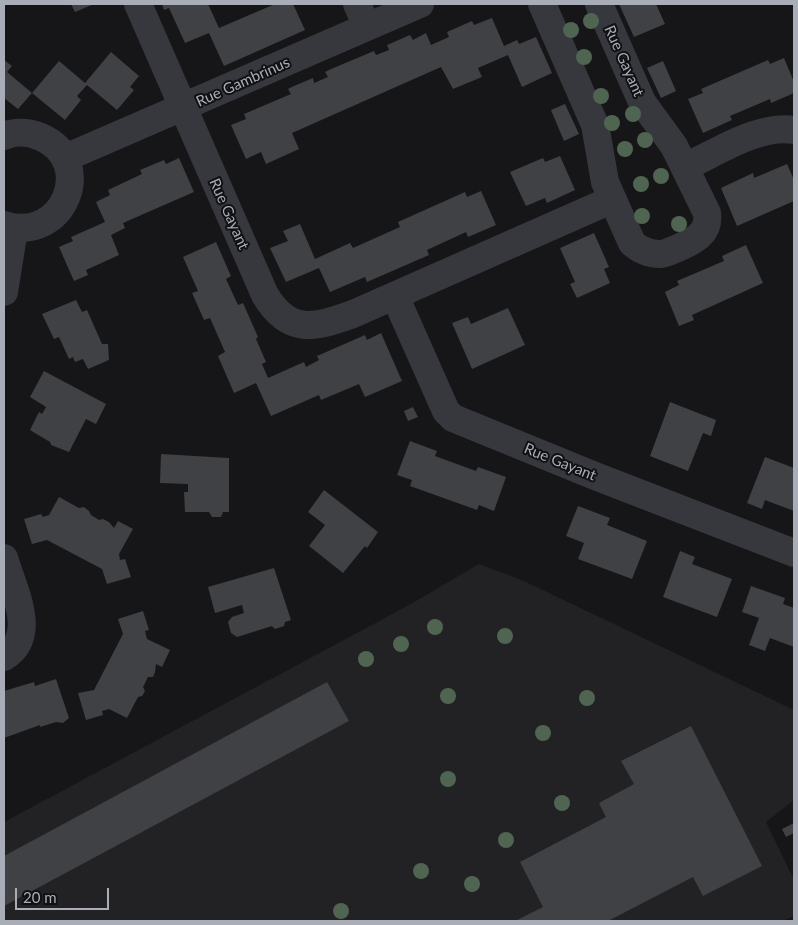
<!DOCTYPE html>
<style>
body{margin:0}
#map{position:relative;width:798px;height:925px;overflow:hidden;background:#161618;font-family:Lato,sans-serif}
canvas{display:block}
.frame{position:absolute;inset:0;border:5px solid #a8adb8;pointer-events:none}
.scale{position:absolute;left:15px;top:888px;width:94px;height:22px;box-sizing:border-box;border:2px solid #a8adb8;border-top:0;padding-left:6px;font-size:15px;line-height:18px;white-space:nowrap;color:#a8adb8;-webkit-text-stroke:4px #111113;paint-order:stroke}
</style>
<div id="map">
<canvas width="798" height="925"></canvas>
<div class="frame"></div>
<div class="scale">20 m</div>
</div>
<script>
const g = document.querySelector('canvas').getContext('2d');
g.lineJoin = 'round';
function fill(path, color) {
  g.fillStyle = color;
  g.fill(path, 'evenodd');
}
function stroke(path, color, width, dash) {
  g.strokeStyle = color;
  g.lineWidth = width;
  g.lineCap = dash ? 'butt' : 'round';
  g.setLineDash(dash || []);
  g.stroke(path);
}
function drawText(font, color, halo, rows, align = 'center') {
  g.font = font + ' Lato,sans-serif';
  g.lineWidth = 4;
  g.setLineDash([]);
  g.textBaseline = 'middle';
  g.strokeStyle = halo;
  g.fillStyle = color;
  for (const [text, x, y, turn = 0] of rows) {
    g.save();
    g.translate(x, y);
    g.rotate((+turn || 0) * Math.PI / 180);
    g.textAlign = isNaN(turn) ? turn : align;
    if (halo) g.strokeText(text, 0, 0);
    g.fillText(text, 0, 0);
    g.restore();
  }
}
const built = new Path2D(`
 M479,564L524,581L794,710V800L766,822L794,880V916L782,921H4V822L411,604Z`);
const building = new Path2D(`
 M71,4H94L75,12Z
 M162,4H208L219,28L275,4H293L305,30L224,66L209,33L185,43L169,8L164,10Z
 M619,4H656L665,24L634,37Z
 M492,18L504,46L517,40L519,44L536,37L552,73L522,87L508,55L478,68L482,77L453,89L441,67L292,133L299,149L266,164L261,152L246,159L231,125L246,119L244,114L291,94L288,89L294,86L313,78L314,83L328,77L325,72L331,69L374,51L376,55L389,50L387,45L410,35L413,40L426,33L431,45L449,37L447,32L472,21L474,25Z
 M111,52L139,76L130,87L134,90L117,110L87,85L77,96L81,100L65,120L32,93L59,61L85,83Z
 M784,58L794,82V93L771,103L770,99L730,116L732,120L703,133L688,99L703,93L701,89L768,60L770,64Z
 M4,60L12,66L7,72L32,93L18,109L4,98Z
 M663,61L676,91L661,98L647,68Z
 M565,104L579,134L564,141L551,110Z
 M560,156L575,190L547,203L545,198L526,206L510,172L543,158L545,162Z
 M179,158L194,192L123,223L125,228L111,235L119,255L86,270L88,275L74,281L59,247L73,241L71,237L105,222L96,202L110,195L108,190L142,174L140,170L164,160L166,164Z
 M787,164L794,180V201L737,226L721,188L753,173L754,178Z
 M481,191L496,225L468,237L466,232L427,250L429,255L367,282L365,277L330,292L319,268L286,282L270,248L288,241L283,231L300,224L315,259L350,243L353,248L400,227L398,222L465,192L467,197Z
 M594,233L609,267L604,269L610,283L577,298L570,284L575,282L560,248Z
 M216,242L231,276L226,279L238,305L243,303L258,337L256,339L266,362L262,364L268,378L304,362L306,367L319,360L317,356L365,335L367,340L381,333L402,381L365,397L359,384L321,400L319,395L271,416L256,383L234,393L218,356L225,352L210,318L204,320L192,293L198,291L183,257Z
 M746,245L763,283L692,315L694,320L679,326L665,292L679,285L677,281L724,261L722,256Z
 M76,300L82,312L87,310L102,344H108L109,360L88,369L83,359L75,362L73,357L69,359L59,337L54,339L42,314Z
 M508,308L525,345L472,369L452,323L468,317L471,324Z
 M44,371L106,404L96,424L86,419L69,452L51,445L50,442L30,430L39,412L42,414L46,407L30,397Z
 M670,402L716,420L711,436L703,433L688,471L650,456Z
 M413,407L418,417L408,421L404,411Z
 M410,441L437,451L435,456L476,471L478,467L506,477L494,511L479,505L477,510L410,486L412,480L397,475Z
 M161,454L229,458V512H223L221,517H212L209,512H185L184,492H188V484L160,483Z
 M765,457L794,468V511L765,500L762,509L747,503Z
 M324,490L378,532L367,548L365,546L343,573L309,546L325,525L308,512Z
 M59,497L79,508L84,507L89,511L91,515L99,520L103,519L109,522L114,528L118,521L133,529L119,554L120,560L125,559L131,577L107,584L102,569L47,540L32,544L24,519L41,514L43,517L49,515Z
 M578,506L610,518L607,525L647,541L632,579L578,559L584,543L566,536Z
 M680,551L695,557L692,564L732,579L717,617L663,597Z
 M274,568L291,620L285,622L284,626L275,629L272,626L237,637L231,633L228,622L232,617L244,613L242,605L215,613L208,587Z
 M751,586L785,598L783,604L794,608V647L770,638L765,651L749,645L759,618L742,612Z
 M143,611L149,630L145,631L147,639L170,650L162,667L156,664L155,672L153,677H148L143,687L145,691L142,696L138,697L127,718L109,709L102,711L103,715L86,720L78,693L94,690L123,634L118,619Z
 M56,679L69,718L63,723L56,722L40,727V725L4,738V691L34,682L35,686Z
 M327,682L349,721L4,906V856Z
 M691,726L762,866L703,896L693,877L608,921H515L543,907L520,862L606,817L599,803L634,784L621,761Z
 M794,823V833L786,837L782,829Z`);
const minor = new Path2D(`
 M138,4L265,295C289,335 314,328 353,314L611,200
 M357,4L367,27
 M542,4L595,125L605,182L632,243C640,250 648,254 660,254C666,254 672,250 678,248C694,241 710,233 707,213L674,146L642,102L599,4
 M4,136C15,131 29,132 41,137C97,162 64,244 4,225
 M65,158L420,4
 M685,167C716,153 759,124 794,130
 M4,292L14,229
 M395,296L446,411L453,418L595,476L794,553
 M4,558C13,589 39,636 4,657`);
const trees = [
 [591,21],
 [571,30],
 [584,57],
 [601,96],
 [633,114],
 [612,123],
 [645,140],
 [625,149],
 [661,176],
 [641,184],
 [642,216],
 [679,224],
 [435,627],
 [505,636],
 [401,644],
 [366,659],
 [448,696],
 [587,698],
 [543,733],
 [448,779],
 [562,803],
 [506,840],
 [421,871],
 [472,884],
 [341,911]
];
const streetNames = [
 ["Rue Gayant",624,61,66],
 ["Rue Gambrinus",243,82,-24],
 ["Rue Gayant",229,214,66],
 ["Rue Gayant",560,462,22]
];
fill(built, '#222225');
fill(building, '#404145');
stroke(minor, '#37383d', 28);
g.fillStyle = '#506452';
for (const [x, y] of trees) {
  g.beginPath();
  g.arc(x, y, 8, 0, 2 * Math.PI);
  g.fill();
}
drawText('15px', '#a8adb8', '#111113', streetNames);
</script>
